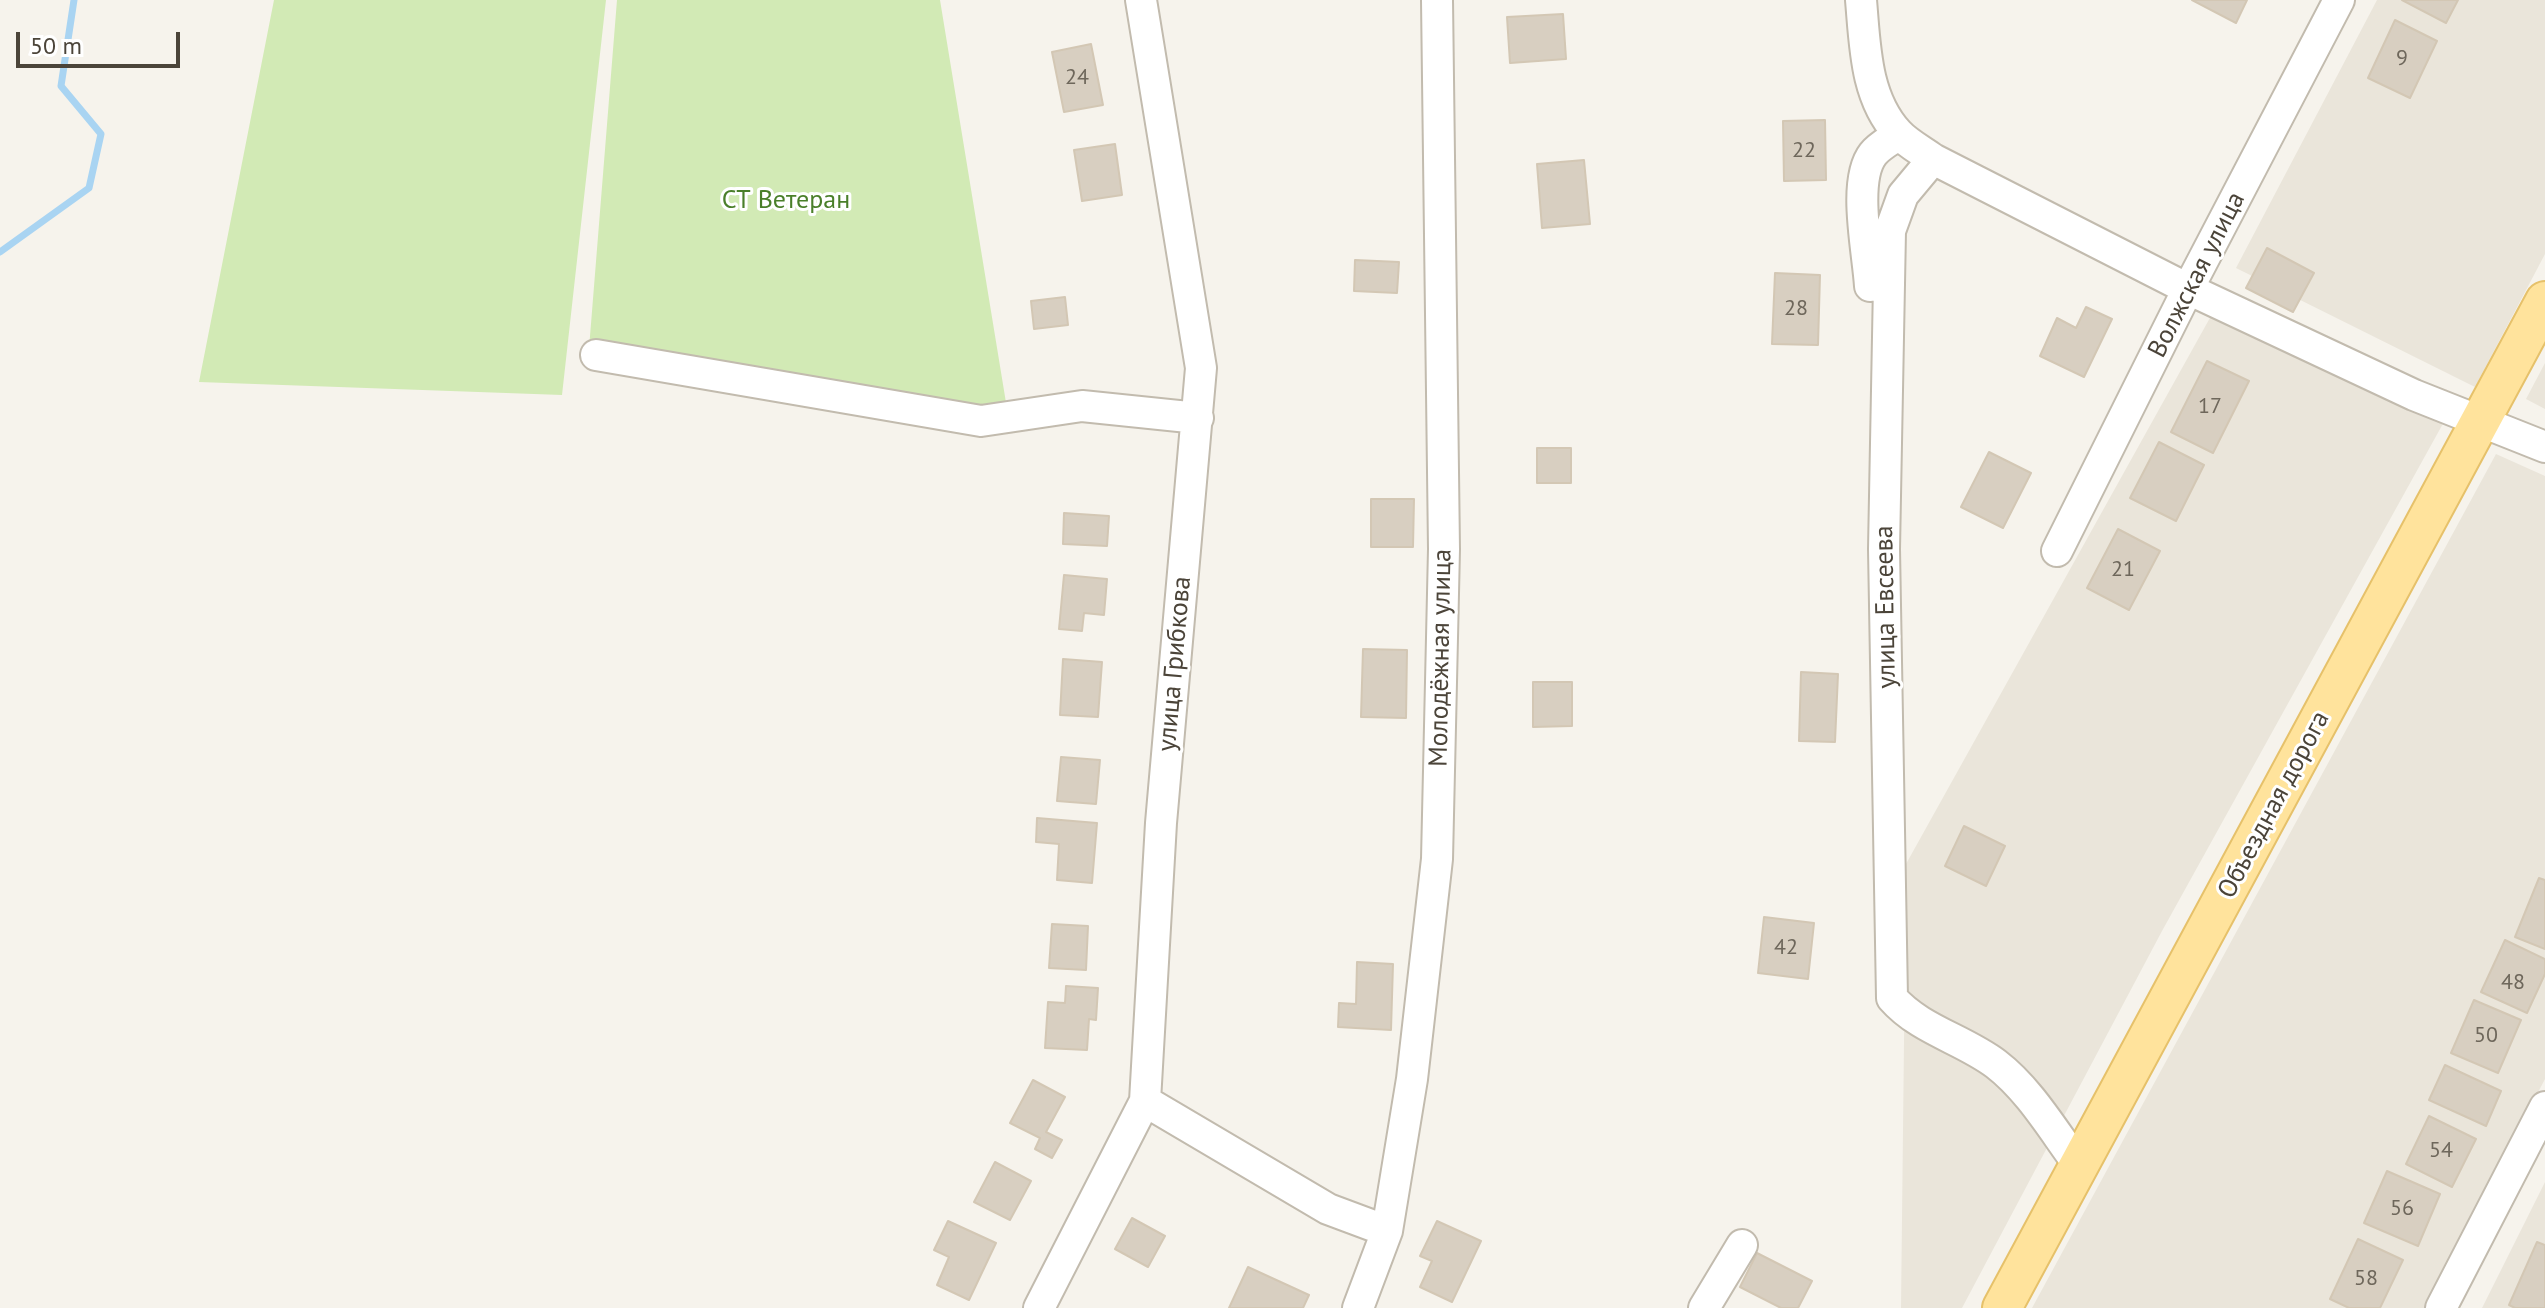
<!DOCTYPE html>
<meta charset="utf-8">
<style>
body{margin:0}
#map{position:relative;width:2545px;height:1308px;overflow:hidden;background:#f6f3ec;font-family:"PT Sans",sans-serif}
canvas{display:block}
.scale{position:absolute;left:16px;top:32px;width:164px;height:36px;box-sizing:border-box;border:4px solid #4b4439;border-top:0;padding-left:10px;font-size:24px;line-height:28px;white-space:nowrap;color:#4b4439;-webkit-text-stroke:6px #fff;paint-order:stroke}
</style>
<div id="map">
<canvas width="2545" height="1308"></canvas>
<div class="scale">50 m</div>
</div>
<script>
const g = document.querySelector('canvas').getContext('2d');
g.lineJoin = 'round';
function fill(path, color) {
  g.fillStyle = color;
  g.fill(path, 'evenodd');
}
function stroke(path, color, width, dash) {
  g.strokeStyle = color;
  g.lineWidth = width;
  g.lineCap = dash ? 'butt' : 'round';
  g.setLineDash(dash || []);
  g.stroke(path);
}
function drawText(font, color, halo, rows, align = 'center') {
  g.font = font + ' "PT Sans",sans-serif';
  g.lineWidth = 6;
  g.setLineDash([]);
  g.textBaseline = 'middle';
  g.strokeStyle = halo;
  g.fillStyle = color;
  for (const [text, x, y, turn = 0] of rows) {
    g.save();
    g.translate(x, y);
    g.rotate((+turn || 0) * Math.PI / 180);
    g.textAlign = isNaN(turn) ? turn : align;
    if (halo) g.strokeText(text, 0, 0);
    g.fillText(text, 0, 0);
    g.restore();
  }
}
const residential = new Path2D(`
 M2377,0H2545V254L2475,387L2236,268Z
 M2211,316L2445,420L2162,931L1962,1308H1901L1906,864Z
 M2545,363V409L2526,399Z
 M2496,454L2545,476V1079L2425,1308H2032Z
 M2545,1182V1308H2482Z`);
const green = new Path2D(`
 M274,0H606L562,395L199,382Z
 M617,0H940L1009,421L588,361Z`);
const stream = new Path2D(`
 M0,252L89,188L101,134L61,86L74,0`);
const building = new Path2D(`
 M2192,0H2247L2236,23Z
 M2402,0H2458L2446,23Z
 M1563,14L1566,59L1510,63L1507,17Z
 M2395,20L2437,41L2410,98L2368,78Z
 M1091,44L1103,105L1064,112L1052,52Z
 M1825,120L1826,180L1784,181L1783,121Z
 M1115,144L1122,195L1082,201L1074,150Z
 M1584,160L1590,224L1542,228L1537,164Z
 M2267,248L2314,273L2293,312L2246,288Z
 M1355,260L1399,262L1397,293L1354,291Z
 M1775,273L1820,275L1818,345L1772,344Z
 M1065,297L1068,325L1034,329L1031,301Z
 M2086,307L2112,319L2084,377L2040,356L2057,318L2076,328Z
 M2207,361L2249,381L2213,453L2171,432Z
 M2159,442L2204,465L2176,521L2130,498Z
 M1537,448H1571V483H1537Z
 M1989,452L2031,473L2003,528L1961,507Z
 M1371,499H1414L1413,547H1371Z
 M1064,513L1109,516L1107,546L1063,544Z
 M2118,529L2160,551L2129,610L2087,588Z
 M1064,575L1107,579L1104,615L1084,613L1082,631L1059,629Z
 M1363,649L1407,650L1406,718L1361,717Z
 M1063,659L1102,662L1098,717L1060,715Z
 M1801,672L1838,674L1835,742L1799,741Z
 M1533,682H1572V726L1533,727Z
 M1061,757L1100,760L1096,804L1057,801Z
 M1037,818L1097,823L1092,883L1057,880L1059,844L1036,842Z
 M1964,826L2005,846L1986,886L1945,866Z
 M2539,878L2545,880V949L2515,937Z
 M1764,917L1814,923L1808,979L1758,973Z
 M1052,924L1088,926L1086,970L1049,968Z
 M2505,940L2545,959V974L2527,1013L2481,992Z
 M1357,962L1393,964L1391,1030L1338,1027L1339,1003L1356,1004Z
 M1066,986L1098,988L1096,1020L1089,1019L1087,1050L1045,1048L1048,1002L1065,1003Z
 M2474,1000L2521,1020L2498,1073L2451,1053Z
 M2445,1065L2501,1091L2486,1126L2429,1100Z
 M1033,1080L1065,1097L1046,1132L1062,1140L1052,1158L1035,1149L1040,1138L1010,1123Z
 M2429,1116L2476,1139L2452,1187L2406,1164Z
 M995,1162L1031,1181L1010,1220L974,1202Z
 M2387,1171L2440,1194L2418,1246L2364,1223Z
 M1132,1218L1165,1236L1148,1267L1115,1249Z
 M948,1221L996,1243L969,1300L937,1285L949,1257L934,1250Z
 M1437,1221L1481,1241L1452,1302L1420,1287L1432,1261L1420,1256Z
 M2358,1239L2403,1260L2380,1308H2349L2330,1299Z
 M2537,1242L2545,1245V1308H2515L2509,1305Z
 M1757,1253L1812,1281L1798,1308H1781L1740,1287Z
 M1248,1267L1309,1295L1303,1308H1229Z`);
const minor = new Path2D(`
 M1861,0C1865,45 1865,97 1898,133C1907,143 1922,151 1933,159L1903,195L1890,231L1884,549L1892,998C1920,1030 1963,1039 1996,1064C2030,1090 2054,1132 2079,1165
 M1933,159L2188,289L2414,395L2545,447
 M1870,286C1868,252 1852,181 1873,154C1879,146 1891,140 1899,134
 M596,355L981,421L1082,406L1198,418
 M2057,551L2188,289L2339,0
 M1145,1101L1328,1209L1387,1231
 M1039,1308L1145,1101L1161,823L1201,368L1141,0
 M1358,1308L1387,1231L1412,1079L1437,859L1444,549L1437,0
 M1704,1308L1742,1245
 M2441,1308L2545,1107`);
const major = new Path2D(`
 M2002,1308L2545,301`);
const numberNames = [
 ["9",2402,59],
 ["24",1077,78],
 ["22",1804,151],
 ["28",1796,309],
 ["17",2210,407],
 ["21",2123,570],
 ["42",1786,948],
 ["48",2513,983],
 ["50",2486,1036],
 ["54",2441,1151],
 ["56",2402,1209],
 ["58",2366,1279]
];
const parkNames = [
 ["СТ Ветеран",786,201]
];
const streetNames = [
 ["Волжская улица",2197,275,-63],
 ["улица Евсеева",1886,607,-91],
 ["Молодёжная улица",1441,658,-89],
 ["улица Грибкова",1175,664,-85],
 ["Объездная дорога",2274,805,-62]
];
fill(residential, '#eae5da');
fill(green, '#d2eab5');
stroke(stream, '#a9d4f2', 7);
fill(building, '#d8cfc1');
stroke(building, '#d3c7b4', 2);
stroke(minor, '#c2bbae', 34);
stroke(major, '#e6c16a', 42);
stroke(minor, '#fff', 30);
stroke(major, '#ffe39c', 38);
drawText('22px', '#6e675b', null, numberNames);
drawText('26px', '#4a7f2a', '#fff', parkNames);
drawText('26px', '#4b4439', '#fff', streetNames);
</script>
